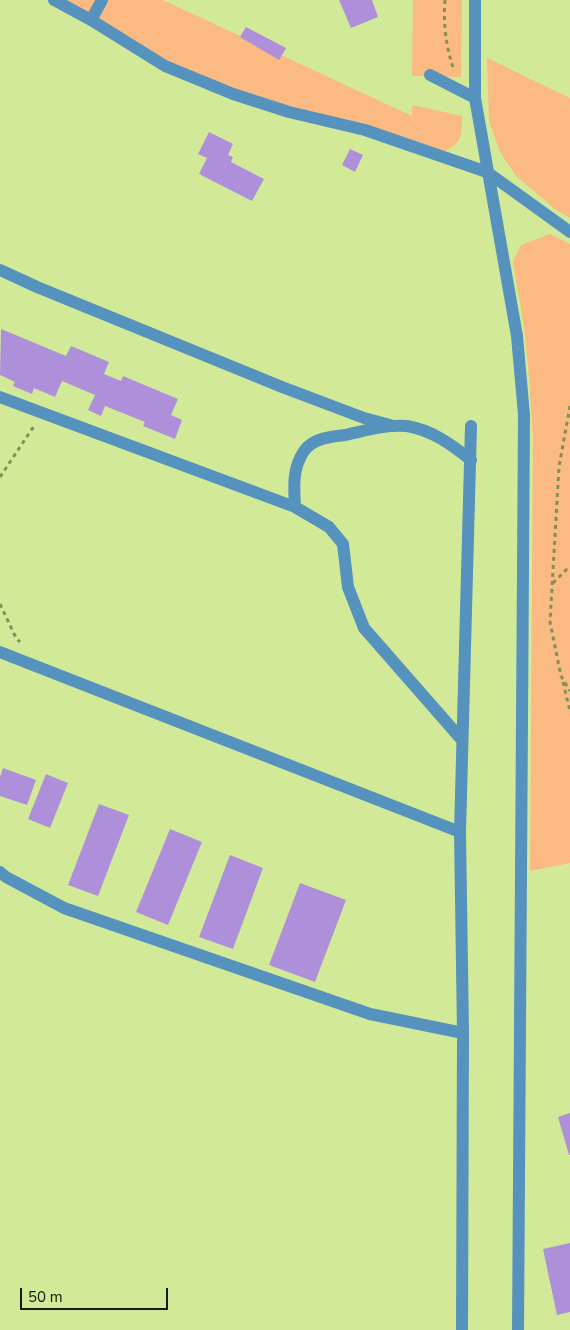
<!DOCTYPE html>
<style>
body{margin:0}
#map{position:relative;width:570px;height:1330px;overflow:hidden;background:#d2ea98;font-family:"Nunito Sans",sans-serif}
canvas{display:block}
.scale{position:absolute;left:20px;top:1288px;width:148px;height:22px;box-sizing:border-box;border:2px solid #131b00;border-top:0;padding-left:6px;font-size:15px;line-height:18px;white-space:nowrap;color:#131b00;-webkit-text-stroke:4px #d2ea98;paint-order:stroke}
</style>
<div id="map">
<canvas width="570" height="1330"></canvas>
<div class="scale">50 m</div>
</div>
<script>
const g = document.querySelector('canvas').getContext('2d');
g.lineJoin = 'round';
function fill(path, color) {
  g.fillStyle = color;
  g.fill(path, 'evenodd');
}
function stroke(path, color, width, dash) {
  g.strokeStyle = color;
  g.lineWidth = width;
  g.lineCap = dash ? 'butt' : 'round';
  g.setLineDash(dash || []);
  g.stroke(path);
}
const green = new Path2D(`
 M53,0H163L412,116V105L462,116C462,138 461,146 439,153L281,109L176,70Z
 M413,0H462L461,77L412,76Z
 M487,58L570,98V218L555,209L516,176L500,152L489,121Z
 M550,234L570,244V863L530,871L533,439L528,364L524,327L513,262L521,245Z`);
const building = new Path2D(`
 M339,0H372L378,17L351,28Z
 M246,27L286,48L279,60L240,37Z
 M209,132L233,144L228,155L233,157L231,162L264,179L252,201L199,174L207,158L198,154Z
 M350,149L363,155L355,172L342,165Z
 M1,329L66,356L71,346L109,362L104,374L121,381L123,376L178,399L171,415L182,420L175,439L143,426L145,422L105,406L101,416L88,410L95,395L62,381L55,397L34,388L32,394L13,386L15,382L0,375Z
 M3,768L36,780L27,805L0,796V777Z
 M46,774L68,783L50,828L28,819Z
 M99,804L129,815L98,896L68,885Z
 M170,829L202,842L168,925L136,912Z
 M230,855L263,868L233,949L199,937Z
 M300,883L346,900L315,982L269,965Z
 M570,1113V1155H569L558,1117Z
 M570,1243V1312L557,1315L543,1249Z`);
const path = new Path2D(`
 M445,0C443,24 446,47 454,70
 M570,406L559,467L550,622L561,676L570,691
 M0,477L34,426
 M553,583L570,566
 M0,604L16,638L20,642
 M563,682L570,711`);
const minor = new Path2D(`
 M54,0L91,20L165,66L233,94L289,112L365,130L487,172L570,232
 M475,0V98L517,336L524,415L518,1330
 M91,20L102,0
 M430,75L475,98
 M0,270L37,287L282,387L364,418L390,425
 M0,397L295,507
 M0,652L460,832
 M462,740L364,628L348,587L343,544L329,527L295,507C294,487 292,469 304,451C313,438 330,437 345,435C364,431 387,424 407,426C432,430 452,445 471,460
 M0,872L6,877L64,908L370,1014L463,1033
 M462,1330L463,1033L460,832L471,426`);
fill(green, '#faba81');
fill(building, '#ae90da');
stroke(path, '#809157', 3, [4, 4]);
stroke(minor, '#5692be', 12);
</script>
